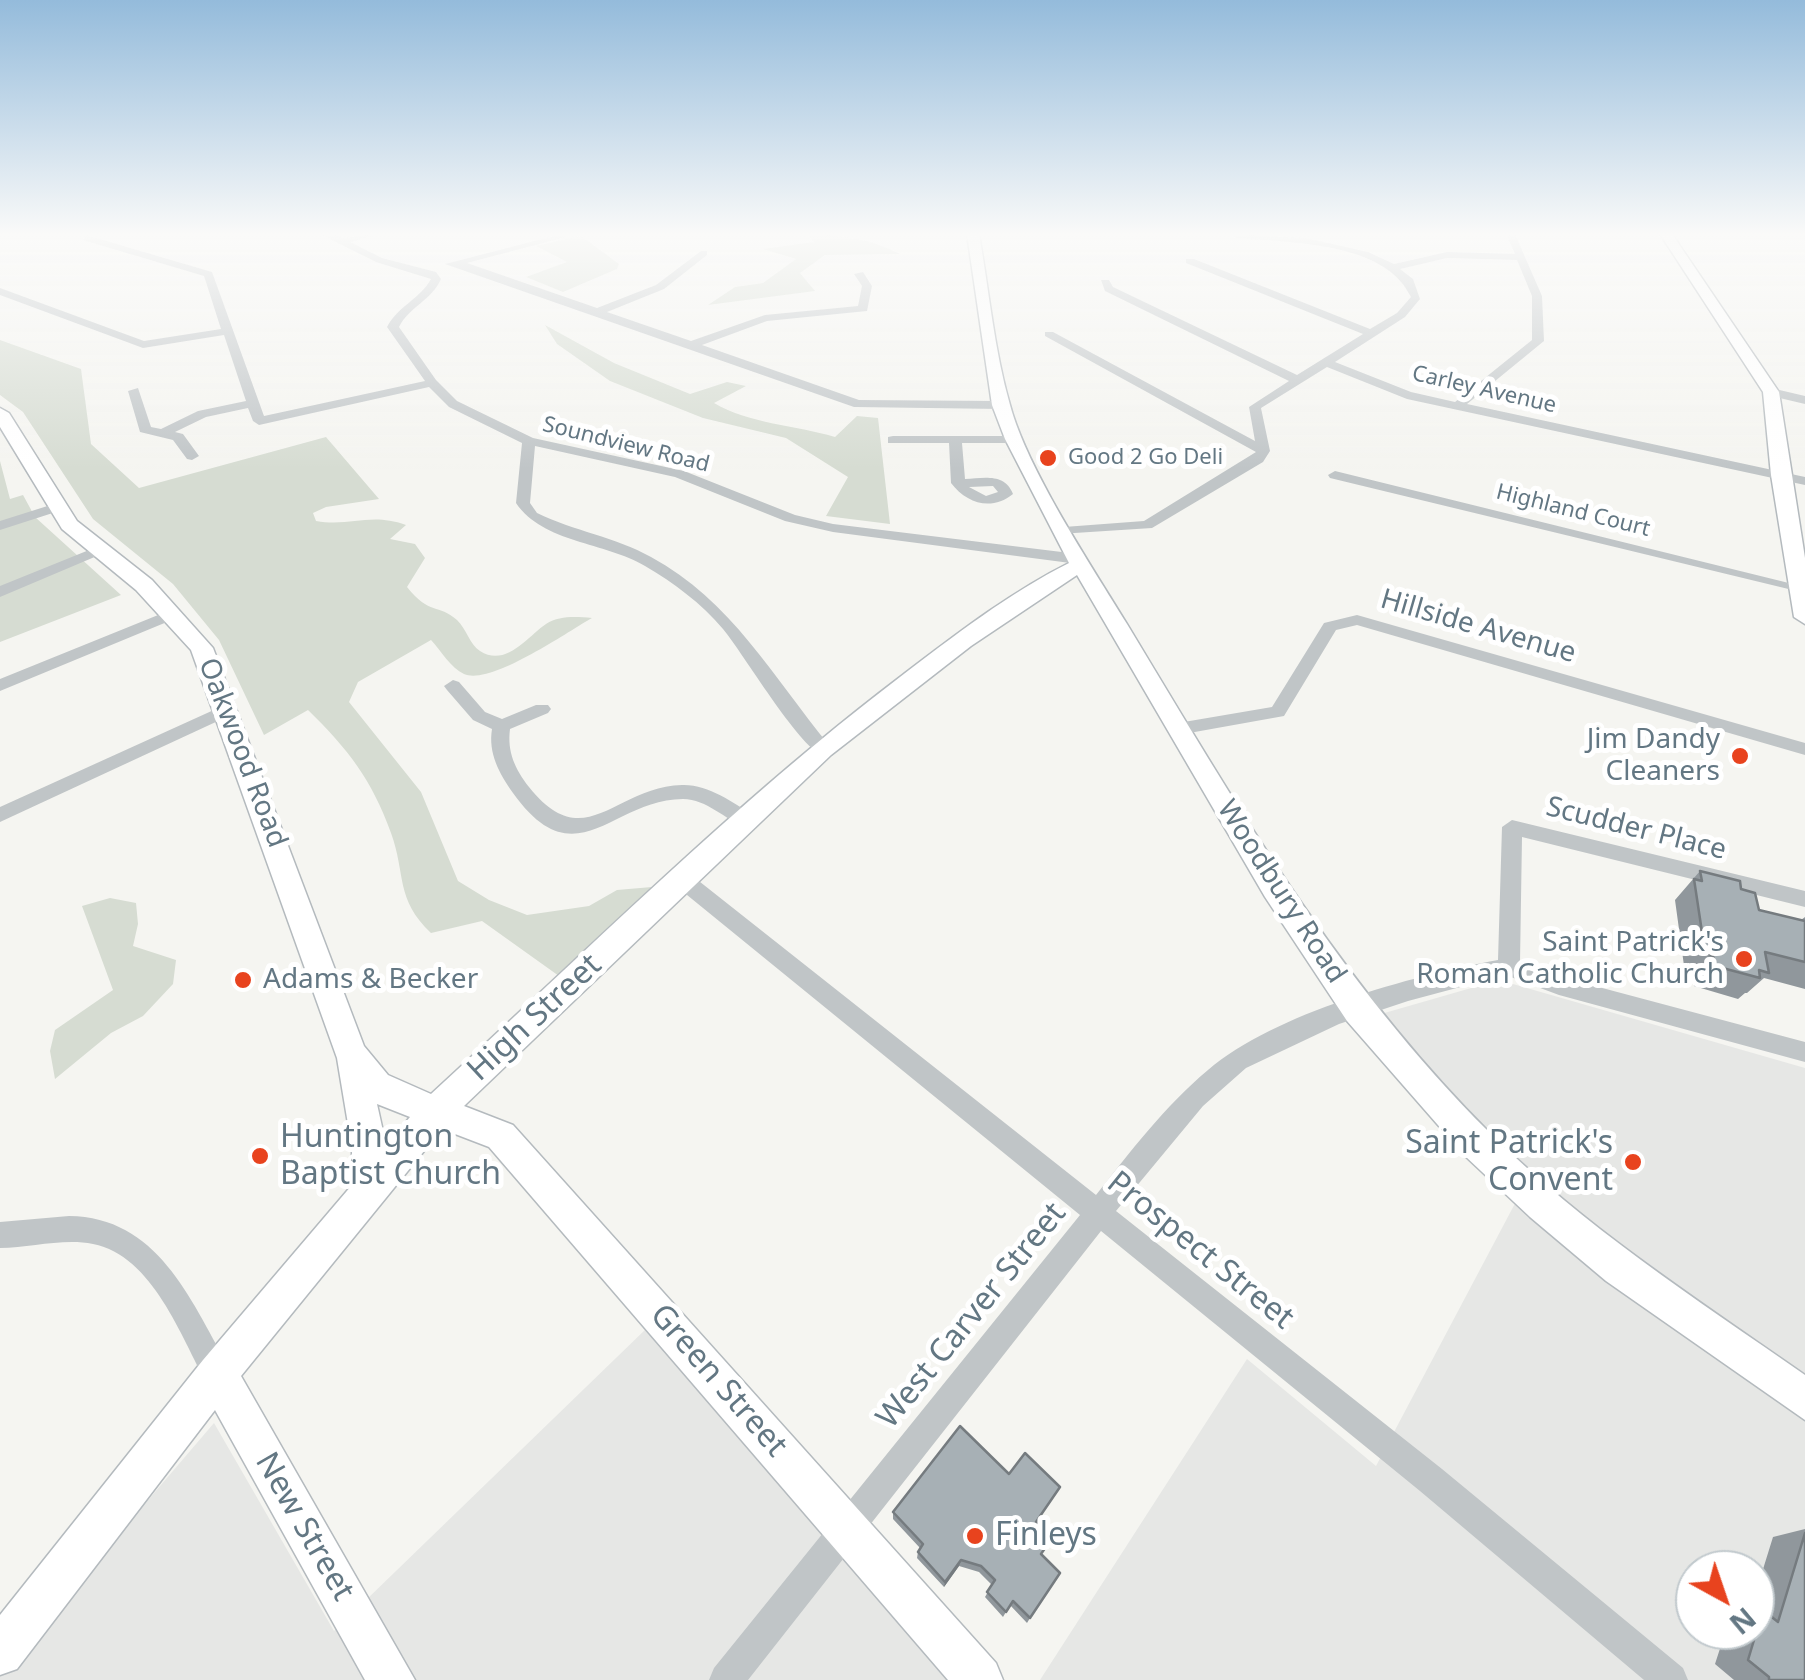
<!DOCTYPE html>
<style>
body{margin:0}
#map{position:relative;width:1805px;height:1680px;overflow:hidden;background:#f5f5f1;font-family:"Noto Sans",sans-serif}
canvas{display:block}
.north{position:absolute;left:1675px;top:1550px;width:100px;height:100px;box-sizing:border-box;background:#fff;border:2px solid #c1c9cd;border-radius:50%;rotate:140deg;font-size:28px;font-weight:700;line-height:40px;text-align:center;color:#637783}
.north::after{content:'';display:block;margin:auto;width:35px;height:45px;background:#e8431e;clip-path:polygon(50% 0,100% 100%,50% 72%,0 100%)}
</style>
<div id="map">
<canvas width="1805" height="1680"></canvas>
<div class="north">N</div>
</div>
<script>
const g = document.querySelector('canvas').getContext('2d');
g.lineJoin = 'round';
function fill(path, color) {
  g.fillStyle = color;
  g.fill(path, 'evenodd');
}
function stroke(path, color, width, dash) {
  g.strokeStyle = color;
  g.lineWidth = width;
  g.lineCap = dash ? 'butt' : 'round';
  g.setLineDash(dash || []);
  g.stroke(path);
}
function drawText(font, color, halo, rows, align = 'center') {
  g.font = font + ' "Noto Sans",sans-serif';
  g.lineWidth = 10;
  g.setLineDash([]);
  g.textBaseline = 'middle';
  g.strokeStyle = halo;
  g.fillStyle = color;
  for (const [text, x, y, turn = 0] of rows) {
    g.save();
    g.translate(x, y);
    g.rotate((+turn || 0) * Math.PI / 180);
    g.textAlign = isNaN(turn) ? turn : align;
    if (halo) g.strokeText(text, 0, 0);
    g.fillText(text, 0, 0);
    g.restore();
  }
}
const built = new Path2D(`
 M1499,980L1805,1068V1680H1040L1247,1359L1376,1466L1529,1177L1448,1098L1381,1014ZM1695,1570H1755V1630H1695Z
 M648,1327L954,1680H0V1673L214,1423L334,1631Z`);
const green = new Path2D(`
 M766,234C814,234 857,232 900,254L825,255L800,273L815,291L708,305L735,287L763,283L796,259L763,249L815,242L806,234Z
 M581,236L619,264L617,269L563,292L526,277L567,262L536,246Z
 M545,325L614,363L690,394L727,382L746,386L714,403C750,424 795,425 835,437L857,416L878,418L890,524L826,516L848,477L786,438L703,418L610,381L557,344Z
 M0,340L81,369L91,444L139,488L326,437L379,499L326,507L313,513L316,521C351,527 370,512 406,525L390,539L415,544L425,558L407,587C430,616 438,603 457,620C466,628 470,645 480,651C506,668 528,636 546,624C560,615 577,617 592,618C567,632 490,686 464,674C451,668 441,651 431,640L358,682L349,702L421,792L458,881L489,900L527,915L589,906L617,890L652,887L644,904L559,976L482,921L431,933C395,899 406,874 391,833C372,780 348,749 308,710L264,735L219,640L173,584L93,519L23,412L0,395Z
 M0,461L10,499L23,495L35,517L121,595L0,642Z
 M110,898L136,903L138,924L133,946L176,960L173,984L143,1016L111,1033L55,1079L50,1051L55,1030L113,990L82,906Z`);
const street = new Path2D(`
 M320,234H332L342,238L379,234L350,242L382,258L436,272L441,279C432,300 409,307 399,327L436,380L457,401L533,438L684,471L795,515L833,524L1078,554L1086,559L1078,564L833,532L785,521L675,477L535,446L530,503L537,513C574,531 615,537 651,557C731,600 773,677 829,745L831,749L822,755C799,747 743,653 723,629C701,603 674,583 645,566C605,542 543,543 516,503L522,443L449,407L429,387L259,425L253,421L248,408L206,417L175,432L183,434L199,456L192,460L187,459L173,440L140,432L128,391L138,388L151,427L161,429L198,411L246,401L224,335L143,348L0,295V288L144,341L221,329L204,276L83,240L86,235L212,272L264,416L425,381L387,327C398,306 420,299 431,279L376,262Z
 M562,234H577L467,263L597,308L656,285L701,251H707V255L664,289L607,312L691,341L765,315L858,306L862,286L854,274L863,272L872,286L867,311L767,321L702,345L859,400L1001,401L1007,405L1001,409L854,407L445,264Z
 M1224,234L1305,238L1368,252L1394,264L1447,252L1515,254L1507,236L1515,234L1542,296L1544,341L1467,404L1805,477V485L1407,399L1327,367L1261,408L1270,451L1263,462L1152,528L1059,534L1057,531L1064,527L1144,521L1256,452L1045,336V332H1053L1255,441L1249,407L1289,381L1105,291L1101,280H1109L1113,287L1297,375L1363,334L1186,263V259H1194L1370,329L1397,313L1411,297C1388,249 1318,245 1271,240C1256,239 1237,240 1224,234ZM1447,258L1517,260L1532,296V340L1455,402L1411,392L1335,362L1405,317L1420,299L1413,279L1400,269Z
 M1771,388L1805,396V404L1767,395V389Z
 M893,436H1019V442L1014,443H962L965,479C984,478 1005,473 1013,494C992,511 967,504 951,483L949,443H888V437ZM993,486L998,492L986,496L969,487Z
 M1335,471L1805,587V593L1330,478L1328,475Z
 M57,503L64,507L62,510L0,530V521Z
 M99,546L104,547V553L0,597V586Z
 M173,609L181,614L179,617L0,691V679Z
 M1357,615L1805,743V755L1357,625L1336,630L1284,716L1178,735L1172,733L1169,729L1178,723L1272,707L1324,623Z
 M453,680L459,682L485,712L502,719L536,705H548L551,709L548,713L510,729C507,752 515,769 529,787C585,857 614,787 682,785C708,784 732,802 753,815L756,820L746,827C725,820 707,799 683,799C612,799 576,881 513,793C499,773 488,753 492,729L473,720L447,690L444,686Z
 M227,704L236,710L233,714L0,822V807Z
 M1512,820L1805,891V907L1522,837L1520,962L1561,977L1805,1042V1062L1559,995L1508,976L1479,982L1408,1001L1339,1024L1246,1068L1203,1106L1116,1211L1442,1469L1683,1668L1688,1680H1644L1420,1491L1101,1231L748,1680H709L714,1668L1080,1215L676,886L673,880L676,874H690L1096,1195C1130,1152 1165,1106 1208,1070C1275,1013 1411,976 1498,960L1502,827Z
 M69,1216C157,1217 190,1298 227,1364L232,1374L227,1384L217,1389L207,1384C181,1337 153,1256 93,1244C63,1238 30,1248 0,1248V1222Z`);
const secondary = new Path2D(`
 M967,234H979C989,290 994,350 1010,405C1027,469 1091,565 1127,624C1235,803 1339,983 1489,1132C1583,1226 1696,1299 1805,1375V1420L1606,1281L1530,1217L1465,1156L1347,1021L1265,897L1077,575L971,646L831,755L464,1106L513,1125L996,1663L1003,1680H948L489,1147L442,1129L241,1376L415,1680H365L215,1410L17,1669L0,1675V1615L203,1360L352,1185V1148L337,1058L191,650L136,590L62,529L0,427V408L9,413L77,521L152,580L213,648L364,1046L388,1075L431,1094C585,953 734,803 900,677C954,636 1009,593 1069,563L1005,439L992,405ZM377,1104L410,1117L386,1145Z
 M1660,234H1672L1779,392L1805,558V624L1794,617L1771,475L1763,392Z`);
const wall = new Path2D(`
 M1700,871L1741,889L1759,910L1801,920L1805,917V989L1764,978L1747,993H1745L1738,999L1694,986L1693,977L1685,973L1675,900Z
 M1009,1474L1060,1487L1037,1522L1042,1554L1030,1618L1027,1623L1010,1605L1003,1617L985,1597L992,1585L979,1572L959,1566L944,1587L917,1558L918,1552L920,1548L893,1519V1512Z
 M1805,1529V1680H1734L1715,1664L1726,1630H1755V1595L1773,1537Z`);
const shadedWall = new Path2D(`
 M961,1560L959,1566L944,1587L945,1582Z`);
const building = new Path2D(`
 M1700,871L1740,881L1741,889L1755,893L1759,910L1805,921V962L1765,952L1769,973L1759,970L1760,978L1715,966L1713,956L1705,952L1694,879L1702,881Z
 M960,1426L1009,1474L1025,1453L1060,1487L1036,1522L1052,1538L1041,1554L1060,1573L1030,1618L1013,1601L1006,1612L987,1592L995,1580L981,1566L961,1560L945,1582L918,1552L923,1544L893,1512Z
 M1805,1533V1680H1769V1677L1748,1660L1763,1610L1778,1622Z`);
const markers = [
 [1048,458,10,"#e8431e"],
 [1740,756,10,"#e8431e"],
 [1744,959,10,"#e8431e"],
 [243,980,10,"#e8431e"],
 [260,1156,10,"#e8431e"],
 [1633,1162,10,"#e8431e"],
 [975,1536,10,"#e8431e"]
];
const farStreetnames = [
 ["Carley Avenue",1484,390,13],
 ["Soundview Road",626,445,14],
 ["Highland Court",1573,511,14]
];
const farPoinames = [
 ["Good 2 Go Deli",1068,458]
];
const streetNames = [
 ["Hillside Avenue",1478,627,16],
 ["Oakwood Road",242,753,69],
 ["Scudder Place",1636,829,14],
 ["Woodbury Road",1281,892,57]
];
const poiNames = [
 ["Jim Dandy",1720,740],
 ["Cleaners",1720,772],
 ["Saint Patrick's",1724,943],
 ["Roman Catholic Church",1724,975],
 ["Adams & Becker",263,980,"left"]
];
const nearStreetnames = [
 ["High Street",535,1018,-43],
 ["Prospect Street",1200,1251,39],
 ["West Carver Street",972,1316,-51],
 ["Green Street",718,1381,49],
 ["New Street",304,1527,60]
];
const nearPoinames = [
 ["Huntington",280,1138],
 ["Baptist Church",280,1175],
 ["Saint Patrick's",1613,1144,"right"],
 ["Convent",1613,1181,"right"],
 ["Finleys",995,1536]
];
fill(built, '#e6e7e5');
fill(green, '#d6dcd2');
stroke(secondary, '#b4babe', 3);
fill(street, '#c0c5c7');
fill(secondary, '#fff');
fill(wall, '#90979c');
fill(shadedWall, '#757b7f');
fill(building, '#a7b0b5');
stroke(building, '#757b7f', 2.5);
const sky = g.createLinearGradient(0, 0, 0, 469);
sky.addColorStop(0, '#94bbdb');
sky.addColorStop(0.5, '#fafaf9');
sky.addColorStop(1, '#fafaf900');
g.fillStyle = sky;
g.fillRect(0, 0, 1805, 469);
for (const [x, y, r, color] of markers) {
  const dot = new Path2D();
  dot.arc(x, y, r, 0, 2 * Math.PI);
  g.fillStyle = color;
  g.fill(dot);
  stroke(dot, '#fff', 4);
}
drawText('22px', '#637783', '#fff', farStreetnames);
drawText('22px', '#637783', '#fff', farPoinames, 'left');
drawText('28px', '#637783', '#fff', streetNames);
drawText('28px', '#637783', '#fff', poiNames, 'right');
drawText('32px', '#637783', '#fff', nearStreetnames);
drawText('32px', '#637783', '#fff', nearPoinames, 'left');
</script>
